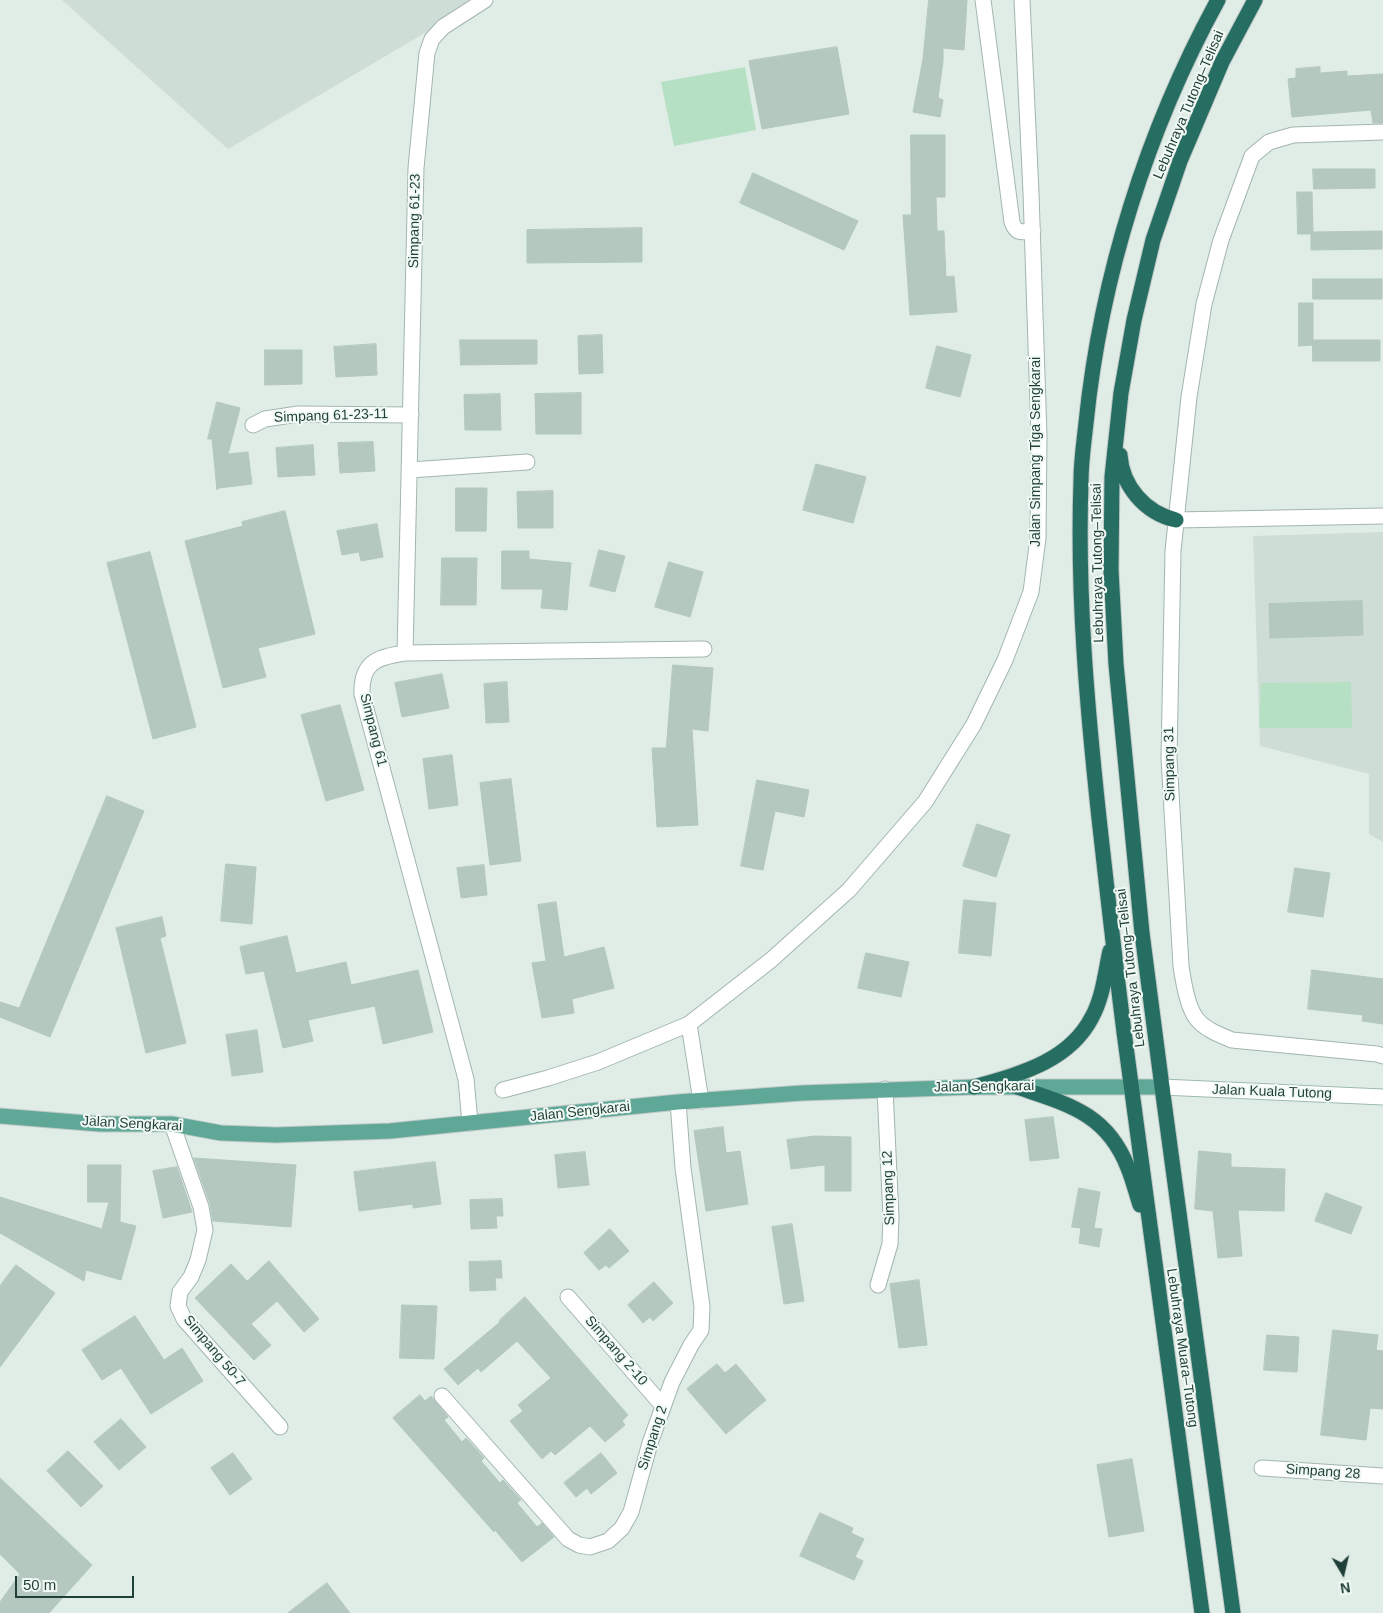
<!DOCTYPE html>
<meta charset="utf-8">
<style>
body{margin:0}
#map{position:relative;width:1383px;height:1613px;overflow:hidden;background:#e0ede7;font-family:Helvetica,sans-serif}
canvas{display:block}
.north{position:absolute;left:1318px;top:1548px;width:50px;height:50px;-webkit-text-stroke:4px #f1f9f5;paint-order:stroke;rotate:171deg;font-size:14px;font-weight:700;line-height:20px;text-align:center;color:#1f3f37}
.north::after{content:'';display:block;margin:auto;width:18px;height:22px;background:#1f3f37;clip-path:polygon(50% 0,100% 100%,50% 72%,0 100%)}
.scale{position:absolute;left:15px;top:1576px;width:119px;height:22px;box-sizing:border-box;border:2px solid #1f3f37;border-top:0;padding-left:6px;font-size:15px;line-height:18px;white-space:nowrap;color:#1f3f37;-webkit-text-stroke:4px #f1f9f5;paint-order:stroke}
</style>
<div id="map">
<canvas width="1383" height="1613"></canvas>
<div class="north">N</div>
<div class="scale">50 m</div>
</div>
<script>
const g = document.querySelector('canvas').getContext('2d');
g.lineJoin = 'round';
function fill(path, color) {
  g.fillStyle = color;
  g.fill(path, 'evenodd');
}
function stroke(path, color, width, dash) {
  g.strokeStyle = color;
  g.lineWidth = width;
  g.lineCap = dash ? 'butt' : 'round';
  g.setLineDash(dash || []);
  g.stroke(path);
}
function drawText(font, color, halo, rows, align = 'center') {
  g.font = font + ' Helvetica,sans-serif';
  g.lineWidth = 4;
  g.setLineDash([]);
  g.textBaseline = 'middle';
  g.strokeStyle = halo;
  g.fillStyle = color;
  for (const [text, x, y, turn = 0] of rows) {
    g.save();
    g.translate(x, y);
    g.rotate((+turn || 0) * Math.PI / 180);
    g.textAlign = isNaN(turn) ? turn : align;
    if (halo) g.strokeText(text, 0, 0);
    g.fillText(text, 0, 0);
    g.restore();
  }
}
const built = new Path2D(`
 M62,0H476L418,37L228,149Z
 M1383,532V842L1369,834V774L1260,746L1253,536Z`);
const green = new Path2D(`
 M745,67L756,130L674,146L661,82Z
 M1351,682L1352,728H1259L1261,683Z`);
const building = new Path2D(`
 M929,0H967L964,50L943,48V61L938,98L943,100L940,117L913,112L923,59Z
 M837,47L849,114L762,129L749,61Z
 M1320,67V73L1347,71V76L1383,74V123H1373L1371,110L1292,117L1288,79L1296,78V69Z
 M911,135H945V197H936L937,231H944L946,277L954,276L957,312L910,315L903,215H911Z
 M1313,169H1375V188L1314,189Z
 M753,173L858,221L844,250L740,203Z
 M1297,192H1312L1313,232L1382,231V249L1311,250V234H1298Z
 M642,228V262L527,263V230Z
 M1313,279H1382V299H1313Z
 M1299,303H1313V345L1299,346Z
 M602,335L603,373L579,374L578,336Z
 M460,340H537V364L461,365Z
 M1313,340H1380V361H1313Z
 M376,344L377,375L336,377L334,347Z
 M937,346L971,355L960,397L926,388Z
 M265,350H302V384L265,385Z
 M581,393V434H536L535,394Z
 M500,394L501,430H465L464,395Z
 M217,402L240,408L228,454L248,452L252,484L219,488L217,490L212,439H208Z
 M373,442L375,471L340,473L338,443Z
 M313,445L315,475L278,477L276,448Z
 M816,464L866,477L853,523L803,510Z
 M456,488H487L486,531H456Z
 M553,491V528H518L517,492Z
 M285,511L315,634L258,648L266,677L223,688L185,541L243,526L242,522Z
 M377,524L383,557L361,561L359,552L342,555L337,531Z
 M599,550L625,556L615,592L590,586Z
 M502,551H529V559L571,563L567,610L541,608L543,589H502Z
 M150,552L196,727L153,739L107,563Z
 M442,558H477L476,605H441Z
 M669,562L703,572L690,617L655,607Z
 M1362,601L1363,635L1270,638L1269,604Z
 M673,665L713,668L708,731L692,729L698,825L657,827L652,748H666Z
 M442,674L449,708L402,717L395,683Z
 M507,682L509,722L486,723L484,684Z
 M340,705L364,790L326,801L301,715Z
 M452,755L458,805L429,809L423,759Z
 M511,779L521,861L490,865L480,783Z
 M757,780L809,790L804,817L775,811L763,870L741,866Z
 M107,796L144,811L50,1037L0,1017V1002L19,1008Z
 M977,824L1010,835L996,877L963,866Z
 M226,864L256,867L252,924L221,921Z
 M484,865L487,895L461,898L457,868Z
 M1295,868L1330,873L1323,917L1288,912Z
 M964,900L996,903L991,956L959,953Z
 M556,902L564,957L604,947L614,988L572,999L574,1013L542,1018L532,963L546,961L538,905Z
 M162,917L166,936L160,938L186,1043L146,1053L116,928Z
 M287,936L296,973L346,962L351,985L418,970L433,1032L383,1044L375,1006L308,1020L313,1041L283,1048L264,971L246,974L240,947Z
 M866,953L909,962L901,997L858,988Z
 M1312,970L1383,979V1024L1362,1021L1363,1015L1308,1009Z
 M257,1030L263,1072L232,1076L226,1035Z
 M1053,1117L1059,1158L1030,1161L1025,1120Z
 M723,1127L726,1153L740,1151L748,1204L706,1211L694,1131Z
 M815,1136L851,1137V1191H825V1165L791,1169L787,1140Z
 M1199,1151L1231,1154V1167L1285,1169L1284,1211L1238,1210L1242,1256L1218,1258L1213,1211L1195,1209Z
 M585,1152L589,1185L558,1188L555,1155Z
 M194,1158L296,1165L291,1227L213,1221L210,1204Z
 M435,1162L441,1204L413,1208V1204L359,1211L354,1172Z
 M88,1165H121L120,1222L136,1226L121,1280L86,1270L84,1281L0,1233V1197L102,1229L109,1202H88Z
 M177,1167L192,1212L163,1218L153,1171Z
 M1079,1188L1100,1192L1094,1228L1102,1229L1099,1247L1079,1243L1081,1228L1072,1227Z
 M1326,1193L1362,1207L1351,1234L1315,1221Z
 M502,1199L503,1216H496L497,1228L471,1229L470,1200Z
 M792,1224L804,1301L784,1304L772,1227Z
 M610,1229L629,1251L609,1268L606,1265L599,1270L584,1253Z
 M269,1261L319,1319L304,1332L277,1301L251,1324L271,1345L254,1360L195,1298L231,1264L247,1281Z
 M501,1261L502,1278H495L496,1290L470,1291L469,1262Z
 M16,1265L55,1293L0,1367V1286Z
 M919,1280L927,1345L899,1348L890,1284Z
 M654,1282L673,1303L653,1321L650,1317L643,1323L628,1305Z
 M525,1297L628,1415L622,1421L625,1425L605,1442L590,1426L555,1455L551,1451L542,1459L510,1421L523,1411L518,1405L551,1378L517,1341L481,1372L478,1368L458,1385L444,1369L500,1322L499,1321Z
 M402,1305L437,1306L434,1359L400,1358Z
 M135,1316L164,1360L182,1348L203,1381L151,1414L121,1368L102,1380L82,1350Z
 M1333,1330L1378,1335L1376,1350L1383,1351V1409L1370,1408L1366,1440L1321,1435Z
 M1267,1335L1299,1337L1297,1372L1264,1370Z
 M717,1364L725,1373L736,1364L766,1400L726,1434L687,1389Z
 M420,1395L425,1401L431,1396L448,1417L444,1420L462,1442L466,1438L484,1458L481,1461L500,1483L503,1480L521,1500L517,1503L537,1527L542,1523L554,1537L522,1562L495,1530L494,1532L393,1418Z
 M121,1419L146,1447L119,1470L94,1442Z
 M68,1451L103,1486L81,1507L47,1471Z
 M233,1453L252,1479L230,1495L211,1468Z
 M601,1453L617,1473L591,1494L587,1488L576,1497L564,1483Z
 M1132,1459L1144,1531L1109,1537L1097,1465Z
 M0,1478L92,1565L49,1613H0V1602L20,1574L0,1554Z
 M820,1513L853,1528L851,1533L864,1539L855,1557L863,1561L854,1580L800,1556Z
 M327,1583L350,1613H288Z`);
const street = new Path2D(`
 M983,0L1012,222C1016,234 1021,232 1033,231
 M1383,132L1293,135L1269,142L1252,156L1221,240L1204,304L1189,397L1173,551L1169,758L1181,966C1183,980 1187,1006 1196,1018C1204,1029 1220,1035 1232,1040L1377,1054L1383,1056
 M253,425L265,419L298,414L411,415
 M410,470L527,462
 M1176,520L1383,516
 M405,653L416,168L427,53L432,39L443,27L485,0
 M503,1090L548,1078L598,1062L689,1024
 M701,1101L689,1024L771,960L849,890L925,802L974,724L1005,660L1031,592L1038,538L1039,436L1031,193L1022,0
 M470,1123L466,1079L362,694C361,663 376,657 405,653L704,649
 M172,1124L201,1207L205,1230L198,1260L191,1277L180,1292L178,1306L184,1319L280,1427
 M878,1285L890,1244L891,1217L885,1089
 M568,1297L663,1406
 M442,1396L568,1539L579,1545L590,1547L608,1541L622,1528L631,1512L650,1443L672,1382L691,1345L701,1330L702,1307L683,1168L678,1102
 M1262,1468L1383,1476`);
const secondary = new Path2D(`
 M1162,1087L1383,1097`);
const primary = new Path2D(`
 M0,1116L100,1124H172L221,1133L276,1135L390,1131L678,1102L802,1093L974,1087H1162`);
const highway = new Path2D(`
 M1120,455C1122,486 1145,513 1176,520
 M974,1087C1019,1074 1069,1062 1092,1017C1103,997 1105,973 1110,951
 M1017,1087C1067,1104 1107,1113 1128,1168C1133,1180 1136,1193 1140,1205
 M1202,1613C1176,1419 1150,1226 1124,1032C1115,961 1107,890 1099,818C1087,706 1077,594 1081,481C1081,461 1084,442 1086,423C1101,276 1147,130 1218,0
 M1233,1613L1162,1087L1142,933L1116,664L1111,570L1112,477L1121,393L1134,320L1153,240L1180,161L1222,62L1255,0`);
const streetNames = [
 ["Lebuhraya Tutong–Telisai",1189,105,-67],
 ["Simpang 61-23",415,221,-89],
 ["Simpang 61-23-11",331,416,-2],
 ["Jalan Simpang Tiga Sengkarai",1036,452,-90],
 ["Lebuhraya Tutong–Telisai",1098,563,-91],
 ["Simpang 61",373,730,76],
 ["Simpang 31",1170,764,-91],
 ["Lebuhraya Tutong–Telisai",1131,968,-97],
 ["Jalan Sengkarai",984,1087,-1],
 ["Jalan Kuala Tutong",1272,1092,2],
 ["Jalan Sengkarai",580,1112,-6],
 ["Jalan Sengkarai",132,1124,3],
 ["Simpang 12",889,1188,-92],
 ["Lebuhraya Muara–Tutong",1182,1348,82],
 ["Simpang 50-7",214,1351,50],
 ["Simpang 2-10",616,1351,49],
 ["Simpang 2",653,1438,-72],
 ["Simpang 28",1323,1472,4]
];
fill(built, '#ceddd6');
fill(green, '#b6e0c3');
fill(building, '#b5c8c0');
stroke(building, '#b2c7bf', 1);
stroke(street, '#a2b5af', 17);
stroke(secondary, '#9dbab0', 17);
stroke(primary, '#c0c9c7', 17);
stroke(highway, '#c0c9c7', 17);
stroke(street, '#fff', 15);
stroke(secondary, '#fff', 15);
stroke(primary, '#5fa797', 15);
stroke(highway, '#276e62', 15);
drawText('14px', '#1f3f37', '#f1f9f5', streetNames);
</script>
